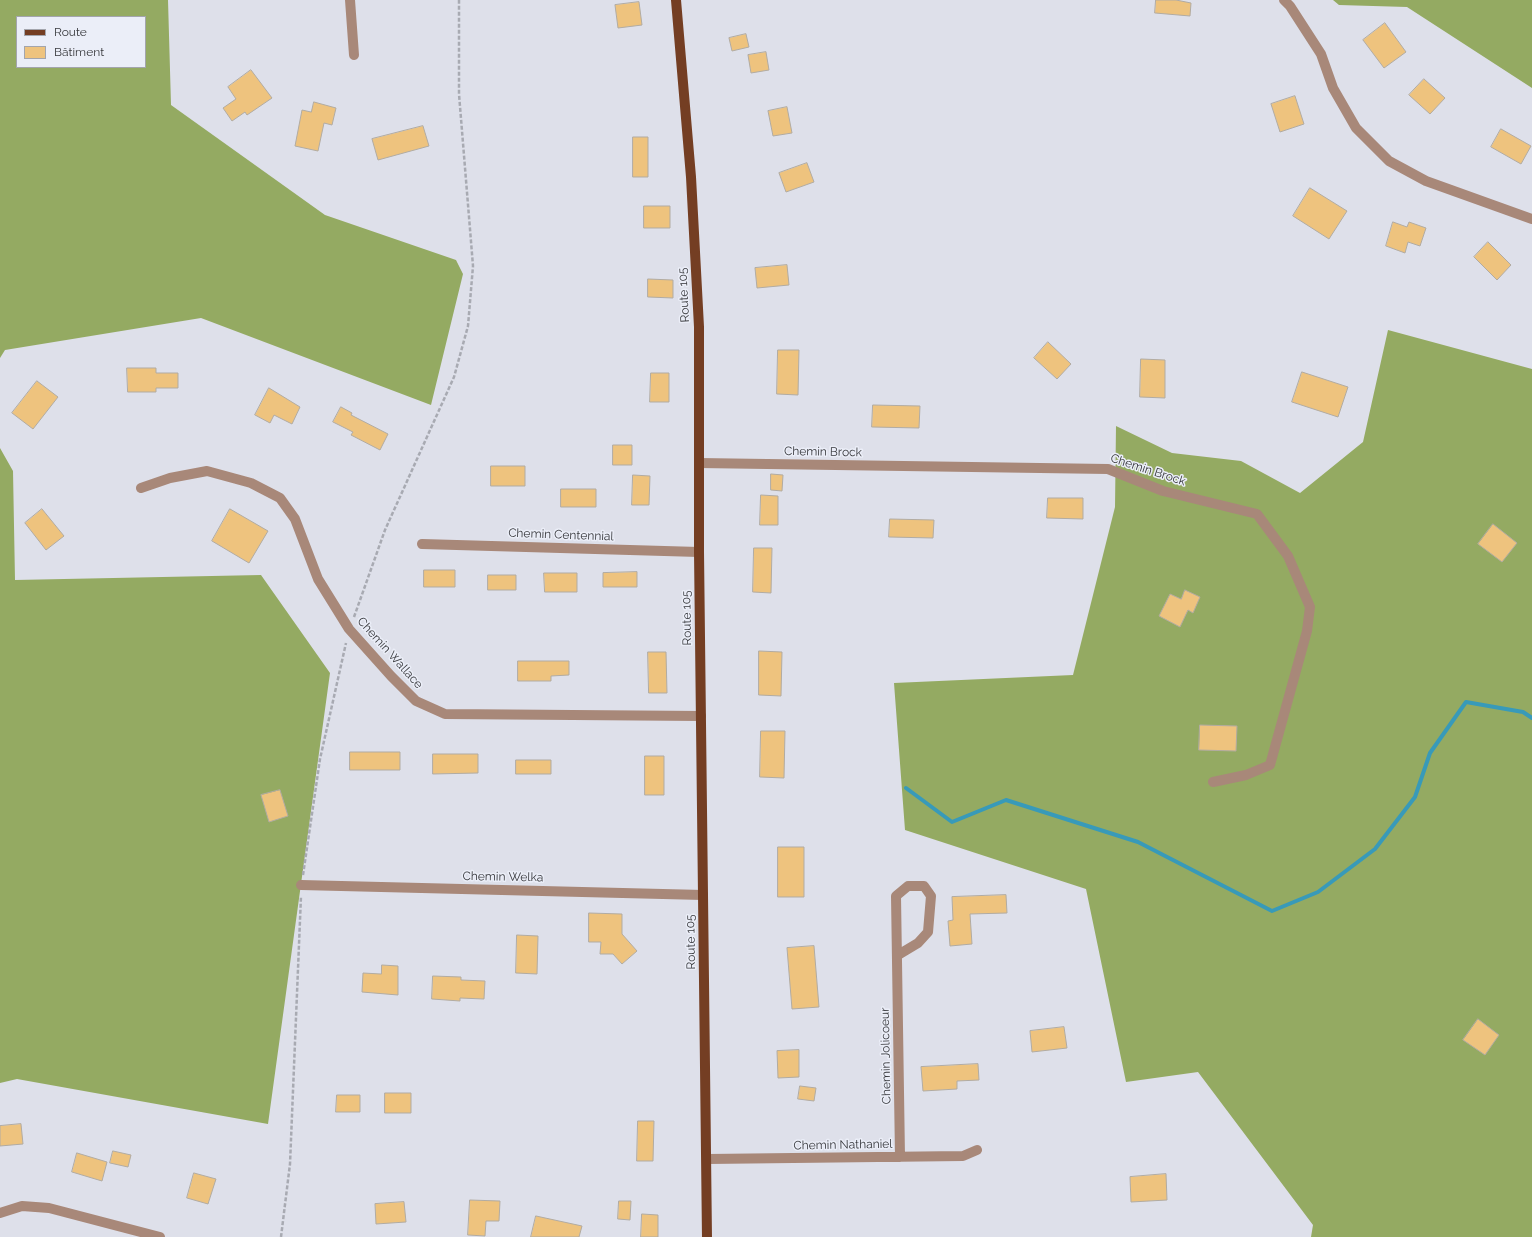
<!DOCTYPE html>
<meta charset="utf-8">
<style>
body{margin:0}
#map{position:relative;width:1532px;height:1237px;overflow:hidden;background:#dee0ea;font-family:Raleway,sans-serif}
canvas{display:block}
.legend{position:absolute;left:16px;top:16px;width:130px;height:52px;box-sizing:border-box;background:#ebeef8;border:1px solid #a3a5ad;margin:0;padding:5px 7px;list-style:none;font-size:12px;color:#37383c}
.legend li{display:flex;align-items:center;gap:8px;height:20px}
.legend b{width:20px;border:1px solid #a3a5ad}
</style>
<div id="map">
<canvas width="1532" height="1237"></canvas>
<ul class="legend">
<li><b style="height:5px;background:#743e23"></b>Route</li>
<li><b style="height:11px;background:#eec37e"></b>Bâtiment</li>
</ul>
</div>
<script>
const g = document.querySelector('canvas').getContext('2d');
g.lineJoin = 'round';
function fill(path, color) {
  g.fillStyle = color;
  g.fill(path, 'evenodd');
}
function stroke(path, color, width, dash) {
  g.strokeStyle = color;
  g.lineWidth = width;
  g.lineCap = dash ? 'butt' : 'round';
  g.setLineDash(dash || []);
  g.stroke(path);
}
function drawText(font, color, halo, rows, align = 'center') {
  g.font = font + ' Raleway,sans-serif';
  g.lineWidth = 3;
  g.setLineDash([]);
  g.textBaseline = 'middle';
  g.strokeStyle = halo;
  g.fillStyle = color;
  for (const [text, x, y, turn = 0] of rows) {
    g.save();
    g.translate(x, y);
    g.rotate((+turn || 0) * Math.PI / 180);
    g.textAlign = isNaN(turn) ? turn : align;
    if (halo) g.strokeText(text, 0, 0);
    g.fillText(text, 0, 0);
    g.restore();
  }
}
const forest = new Path2D(`
 M0,0H168L171,105L325,215L456,260L463,274L431,405L201,318L5,350L0,358ZM17,17H145V67H17Z
 M1333,0H1532V88L1407,7L1339,5Z
 M1388,330L1532,369V1237H1311L1313,1225L1198,1072L1126,1082L1086,889L905,830L894,683L1073,675L1115,507L1116,426L1172,453L1241,461L1300,493L1363,442Z
 M0,448L13,471L15,580L261,575L330,673L268,1124L17,1079L0,1083Z`);
const stream = new Path2D(`
 M906,788L952,822L1006,800L1138,842L1272,911L1318,892L1375,849L1415,797L1430,753L1466,702L1523,712L1532,718`);
const building = new Path2D(`
 M1156,0H1176L1191,3L1190,16L1155,13Z
 M639,2L642,25L618,28L615,5Z
 M1385,23L1406,52L1384,68L1363,40Z
 M746,34L749,47L732,51L729,38Z
 M766,52L769,70L751,73L748,55Z
 M251,70L272,98L247,115L245,112L232,121L223,108L236,99L228,87Z
 M1424,79L1445,98L1430,114L1409,95Z
 M1295,96L1304,124L1280,132L1271,104Z
 M314,102L336,108L332,125L324,123L318,151L295,146L302,110L311,112Z
 M787,107L792,133L773,136L768,111Z
 M423,126L429,146L378,160L372,139Z
 M1501,129L1531,146L1521,164L1491,147Z
 M633,137H648V177H633Z
 M807,163L814,182L786,192L779,173Z
 M1310,188L1347,211L1329,239L1293,216Z
 M644,206H670V228H644Z
 M1393,222L1407,227L1409,222L1426,228L1420,246L1408,242L1405,253L1386,246Z
 M1488,242L1511,265L1497,280L1474,257Z
 M787,265L789,285L757,288L755,268Z
 M648,279L673,280V298L648,297Z
 M1048,342L1071,364L1057,379L1034,358Z
 M778,350H799L798,395L777,394Z
 M1141,359L1165,360V398L1140,397Z
 M127,368H156V373H178V388H156V392H128Z
 M1302,372L1348,387L1338,417L1292,402Z
 M651,373H669V402H650Z
 M37,381L58,397L33,429L12,413Z
 M269,388L300,407L292,424L274,415L270,423L255,415Z
 M873,405L920,406L919,428L872,427Z
 M341,407L352,413L351,415L388,434L380,450L351,435L353,432L333,422Z
 M613,445H632V465H613Z
 M491,466H525V486H491Z
 M771,474L783,475L782,491L771,490Z
 M633,475L650,476L649,505H632Z
 M561,489H596V507H561Z
 M761,495L778,496V525H760Z
 M1048,498H1083V519L1047,518Z
 M42,509L64,536L46,550L25,523Z
 M230,509L268,531L249,563L212,541Z
 M890,519L934,520L933,538L889,537Z
 M1493,524L1517,543L1502,562L1478,544Z
 M754,548H772L771,593L753,592Z
 M424,570H455V587H424Z
 M637,572V587H603V573Z
 M544,573H577V592H545Z
 M488,575H516V590H488Z
 M1185,590L1200,597L1193,613L1188,610L1180,627L1159,616L1170,594L1181,599Z
 M759,651L782,652L781,696L759,695Z
 M648,652H666L667,693H649Z
 M518,661H569V675L551,676V681H518Z
 M1200,725L1237,726L1236,751L1199,750Z
 M761,731H785L784,778L760,777Z
 M350,752H400V770H350Z
 M433,754H478V773L433,774Z
 M645,756H664V795H645Z
 M516,760H551V774H516Z
 M280,790L288,816L269,822L261,795Z
 M778,847H804V897H778Z
 M1006,895L1007,913L970,914L972,944L950,946L948,921L953,920L952,897Z
 M589,913L622,914V934L637,951L622,964L613,954H600L601,942H589Z
 M517,935L538,936L537,974L516,973Z
 M814,946L819,1007L792,1009L787,948Z
 M382,965L398,966V995L362,992L363,973L381,974Z
 M433,976L461,977V980L485,981L484,999L460,998V1001L432,999Z
 M1478,1019L1499,1035L1485,1055L1463,1040Z
 M1064,1027L1067,1048L1032,1052L1030,1031Z
 M799,1050V1077L778,1078L777,1051Z
 M978,1064L979,1080L957,1081V1089L923,1091L921,1067Z
 M800,1086L816,1088L814,1101L798,1099Z
 M385,1093H411V1113H385Z
 M337,1095H360V1112H336Z
 M638,1121H654L653,1161H637Z
 M21,1124L23,1144L0,1146V1126Z
 M113,1151L131,1155L128,1167L110,1163Z
 M77,1153L107,1162L102,1181L72,1172Z
 M194,1173L216,1179L208,1204L187,1198Z
 M1166,1174L1167,1200L1131,1202L1130,1177Z
 M470,1200L500,1201L499,1221H486L485,1236L468,1235Z
 M619,1201H631L630,1220L618,1219Z
 M404,1202L406,1222L376,1224L375,1204Z
 M642,1214L658,1215V1237H641Z
 M536,1216L582,1226L579,1237H531Z`);
const path = new Path2D(`
 M354,617L385,530L454,377L468,326L473,266L459,94V0
 M303,875L320,759L346,643
 M281,1237L290,1164L301,896`);
const minor = new Path2D(`
 M350,0L354,55
 M1284,0L1290,6L1321,54L1333,88L1356,128L1389,161L1426,181L1532,219
 M699,463L1108,469L1163,491L1257,514L1288,556L1310,607L1307,631L1270,765L1246,775L1213,782
 M141,488L170,478L207,471L251,483L280,498L295,519L318,579L349,629L391,676L416,701L445,714L701,716
 M422,544L699,552
 M301,885L703,895
 M898,955L918,943L928,932L931,896L924,886H908L896,896L900,1157
 M708,1159L963,1156L977,1150
 M0,1213L22,1206L49,1208L160,1237`);
const major = new Path2D(`
 M676,0L691,177L699,327V552L707,1237`);
const streetNames = [
 ["Route 105",684,295,-93],
 ["Chemin Brock",823,452,1],
 ["Chemin Brock",1148,470,18],
 ["Chemin Centennial",561,535,2],
 ["Route 105",687,618,-91],
 ["Chemin Wallace",390,653,48],
 ["Chemin Welka",503,877,1],
 ["Route 105",691,942,-91],
 ["Chemin Jolicoeur",886,1056,-91],
 ["Chemin Nathaniel",843,1145,-1]
];
fill(forest, '#94aa62');
stroke(stream, '#389ab9', 4);
fill(building, '#eec37e');
stroke(building, '#b1aba2', 1);
stroke(path, '#a8aab2', 2.5, [4, 2]);
stroke(minor, '#a88879', 10);
stroke(major, '#743e23', 10);
drawText('12px', '#37383c', '#ebeef8', streetNames);
</script>
